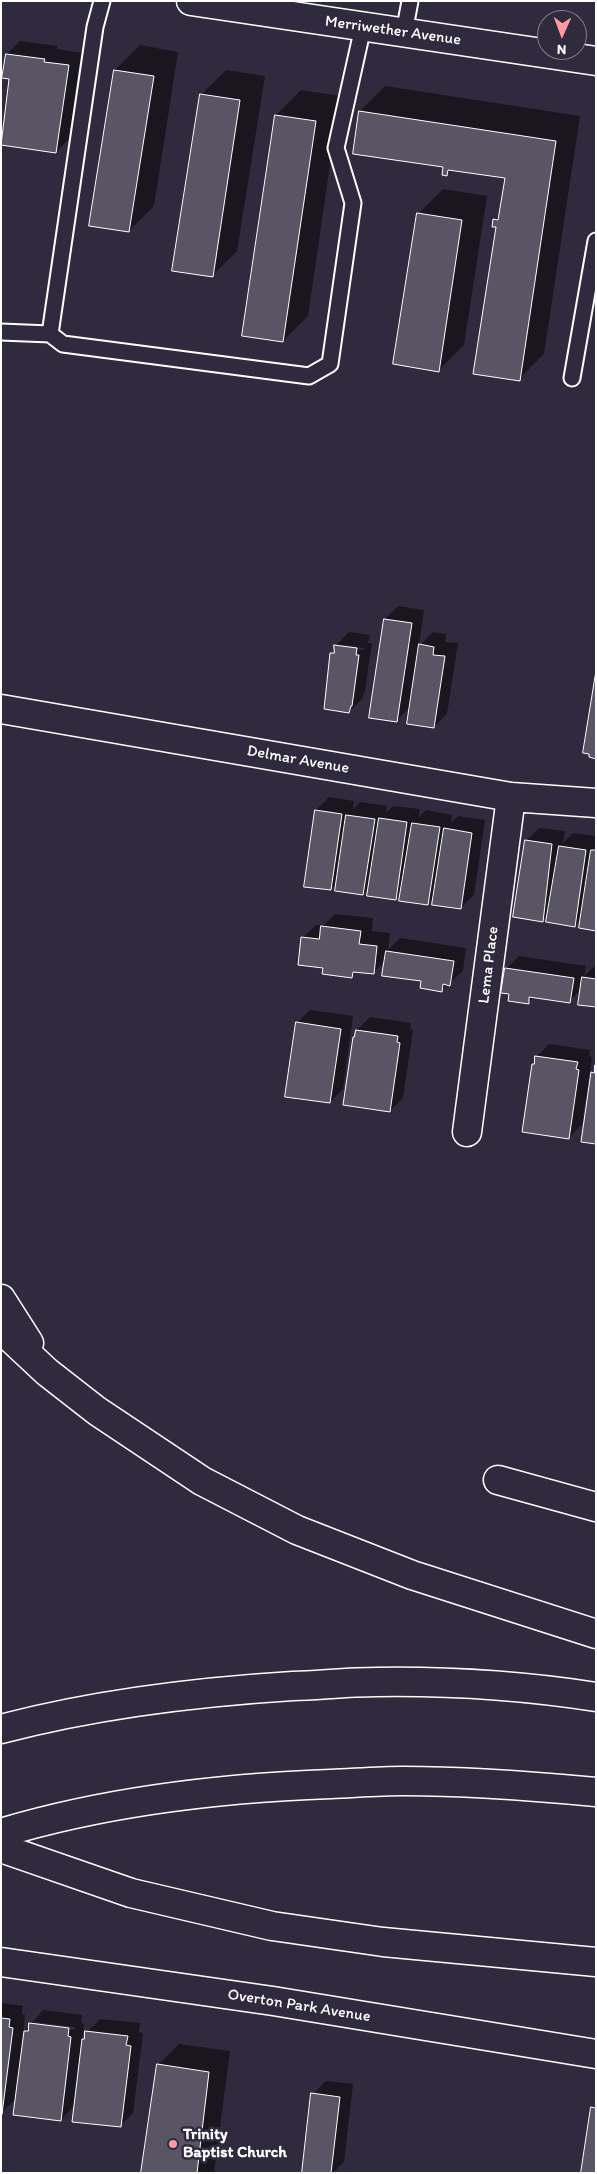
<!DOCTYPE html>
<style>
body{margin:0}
#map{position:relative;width:597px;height:2174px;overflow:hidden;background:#2f2a3d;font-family:Itim,sans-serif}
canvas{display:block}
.frame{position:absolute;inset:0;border:2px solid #fff;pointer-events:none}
.north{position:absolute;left:537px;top:10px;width:50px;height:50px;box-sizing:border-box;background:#2f2a3d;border:1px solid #827f8b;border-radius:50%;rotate:182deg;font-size:14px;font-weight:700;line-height:20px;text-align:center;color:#fff}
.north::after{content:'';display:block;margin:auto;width:18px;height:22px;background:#ff9aa2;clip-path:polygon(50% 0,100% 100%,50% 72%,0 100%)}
</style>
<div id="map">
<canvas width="597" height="2174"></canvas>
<div class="frame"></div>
<div class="north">N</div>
</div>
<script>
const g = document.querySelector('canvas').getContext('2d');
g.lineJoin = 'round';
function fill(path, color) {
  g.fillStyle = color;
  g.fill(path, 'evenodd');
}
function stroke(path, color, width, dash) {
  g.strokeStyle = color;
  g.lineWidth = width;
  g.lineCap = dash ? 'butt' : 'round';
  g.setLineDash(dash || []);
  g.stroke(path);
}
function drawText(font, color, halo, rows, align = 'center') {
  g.font = font + ' Itim,sans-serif';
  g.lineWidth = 5;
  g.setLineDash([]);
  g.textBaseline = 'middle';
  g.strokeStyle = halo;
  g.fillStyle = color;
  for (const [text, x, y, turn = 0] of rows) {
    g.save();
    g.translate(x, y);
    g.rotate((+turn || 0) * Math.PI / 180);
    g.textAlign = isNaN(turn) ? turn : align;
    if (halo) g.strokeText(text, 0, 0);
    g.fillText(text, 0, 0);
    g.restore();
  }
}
const shadow = new Path2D(`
 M20,41L57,46V49L81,53L69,139L56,152L11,78L4,77L7,54Z
 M140,45L178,52L154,206L129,231L115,70Z
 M226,70L265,76L237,251L212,276L201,95Z
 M385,86L580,116L544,354L519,379L497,226L495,220L500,214L506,177L452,169L447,175L444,166L360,111Z
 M301,90L340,96L308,316L283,341L276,115Z
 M443,189L487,196L464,345L439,370L418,214Z
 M398,606L424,610L419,646L433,632L446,634L445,642L458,643L447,714L434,727L410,707L396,721L385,619Z
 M349,632L370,635L368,643H372L365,691L362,699L349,712L332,653L335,650L336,645ZM342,645L364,648L363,650L342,647Z
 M329,797L354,801L353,810L360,802L387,806L386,813L393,806L420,809L418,818L426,810L452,815L451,823L458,816L485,820L474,895L460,908L435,896L427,904L402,892L395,899L369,887L363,894L337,883L331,889L316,810Z
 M539,828L565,831L563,843L573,833L596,836V929L582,918L575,925L548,914L542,920L526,841Z
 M335,914L373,918L372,931L390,933L388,950L400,938L466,948L463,971L442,990L385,961L373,973L357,971L351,976L325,967L302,938L316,925L323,926Z
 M519,956L586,966L584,976L596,965V1006L581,990L569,1001L535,996L528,1003L510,993L506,969Z
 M310,1010L353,1016L343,1089L330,1102L297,1023Z
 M370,1017L411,1023L410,1029L413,1030L403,1098L390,1111L356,1035L357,1030Z
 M549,1044L590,1050L589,1056L592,1057L582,1124L569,1138L533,1064L536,1057Z
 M1,2003L23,2006L22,2014L25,2015L23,2033L43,2010L82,2015L81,2023L84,2024L82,2041L86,2037L87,2032L100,2019L140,2023L139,2032L143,2033L133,2113L120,2126L75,2105L61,2120L17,2098L1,2113ZM35,2022L75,2027V2030L35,2025Z
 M179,2044L230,2051L214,2173H143L158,2065Z
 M326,2081L353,2084L344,2162L333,2173H313V2094Z`);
const building = new Path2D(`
 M6,54L45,59L44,62L69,65L56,153L1,145L9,79L2,78Z
 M114,70L154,76L129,232L89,226Z
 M200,94L240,100L213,277L172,271Z
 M359,111L556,141L520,381L473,374L496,227H492L493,219L498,220L505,178L448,170L447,176L442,175L443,167L353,154Z
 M275,115L316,121L283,342L242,336Z
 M417,213L462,220L439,372L393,364Z
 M384,619L412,623L397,722L369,718Z
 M419,644L434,647L433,655L445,656L434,728L407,724Z
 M334,645L357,648L356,655H359L352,706H351L349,713L324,709L330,653H334Z
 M596,671V759L589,757V754L583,753Z
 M315,810L342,814L331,890L304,887Z
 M346,815L375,819L363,895L335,891Z
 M379,818L407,822L396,900L367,896Z
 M412,823L440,827L428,905L399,901Z
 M444,828L472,833L461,909L432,905Z
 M525,840L552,844L543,922L513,917Z
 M559,846L586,850L575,927L546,922Z
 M591,850H596V931L579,928Z
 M321,926L361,931L359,944L377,946L374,974L353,972L352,978L322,974L323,968L298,965L301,937L319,939Z
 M386,951L454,961L450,986L443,984L442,992L420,988L421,981L382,976Z
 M505,968L574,978L570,1003L529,997V1004L508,1001L509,994L501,993Z
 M582,977L596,979V1007L578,1005Z
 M296,1022L341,1029L330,1103L285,1097Z
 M356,1030L398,1036L397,1042L400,1043L390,1112L343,1105L353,1037H354Z
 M535,1056L578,1062L576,1069L579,1070L569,1139L522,1132L532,1064H534Z
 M595,1065H596V1144L581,1142L591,1072L594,1073Z
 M1,2018L10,2019L9,2027L13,2028L2,2114Z
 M29,2023L69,2028L68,2036L71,2037L61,2121L13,2115L24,2031H28Z
 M85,2031L128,2036L126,2045L131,2046L121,2127L72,2122L82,2039H84Z
 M157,2064L209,2072L197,2173H141Z
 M311,2093L340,2097L331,2173H302Z
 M591,2107L596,2108V2173H581Z`);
const lane = new Path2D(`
 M102,1L95,27L50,334L63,344L309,376L330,364L353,203L336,148L363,27
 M404,33L410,1
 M1,332L50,334
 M572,378L596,241`);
const street = new Path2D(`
 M191,1L596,61
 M1,709L511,797L596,803
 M467,1132L511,797
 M498,1480L596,1507
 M1,1962L273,2001L596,2054`);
const highway = new Path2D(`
 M1,1299L29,1343
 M1,1329L47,1372L97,1411L202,1481L297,1530L412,1575L596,1634
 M1,1729C96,1704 195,1692 293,1686C321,1685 349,1682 377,1682C450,1681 524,1686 596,1697
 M1,1833C107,1801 220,1788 331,1784C355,1783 379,1781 403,1781C467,1781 532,1786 596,1792
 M1,1848L131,1893L272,1926L383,1942L596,1962`);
const markers = [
 [173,2144,5,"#ff9aa2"]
];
const streetNames = [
 ["Merriwether Avenue",393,31,8],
 ["Delmar Avenue",298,760,10],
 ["Lema Place",489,965,-83],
 ["Overton Park Avenue",299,2006,9]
];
const poiNames = [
 ["Trinity",183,2135],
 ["Baptist Church",183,2153]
];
fill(shadow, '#0007');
fill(building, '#595564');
stroke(building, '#fff', 1);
stroke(lane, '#fff', 19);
stroke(street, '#fff', 31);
stroke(highway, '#fff', 31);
stroke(lane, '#2f2a3d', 15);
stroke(street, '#2f2a3d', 28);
stroke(highway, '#2f2a3d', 28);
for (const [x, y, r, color] of markers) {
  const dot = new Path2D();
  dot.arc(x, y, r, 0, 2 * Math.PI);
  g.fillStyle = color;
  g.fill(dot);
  stroke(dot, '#2f2a3d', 2);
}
drawText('16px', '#fff', '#2f2a3d', streetNames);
drawText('bold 16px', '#fff', '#2f2a3d', poiNames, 'left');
</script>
